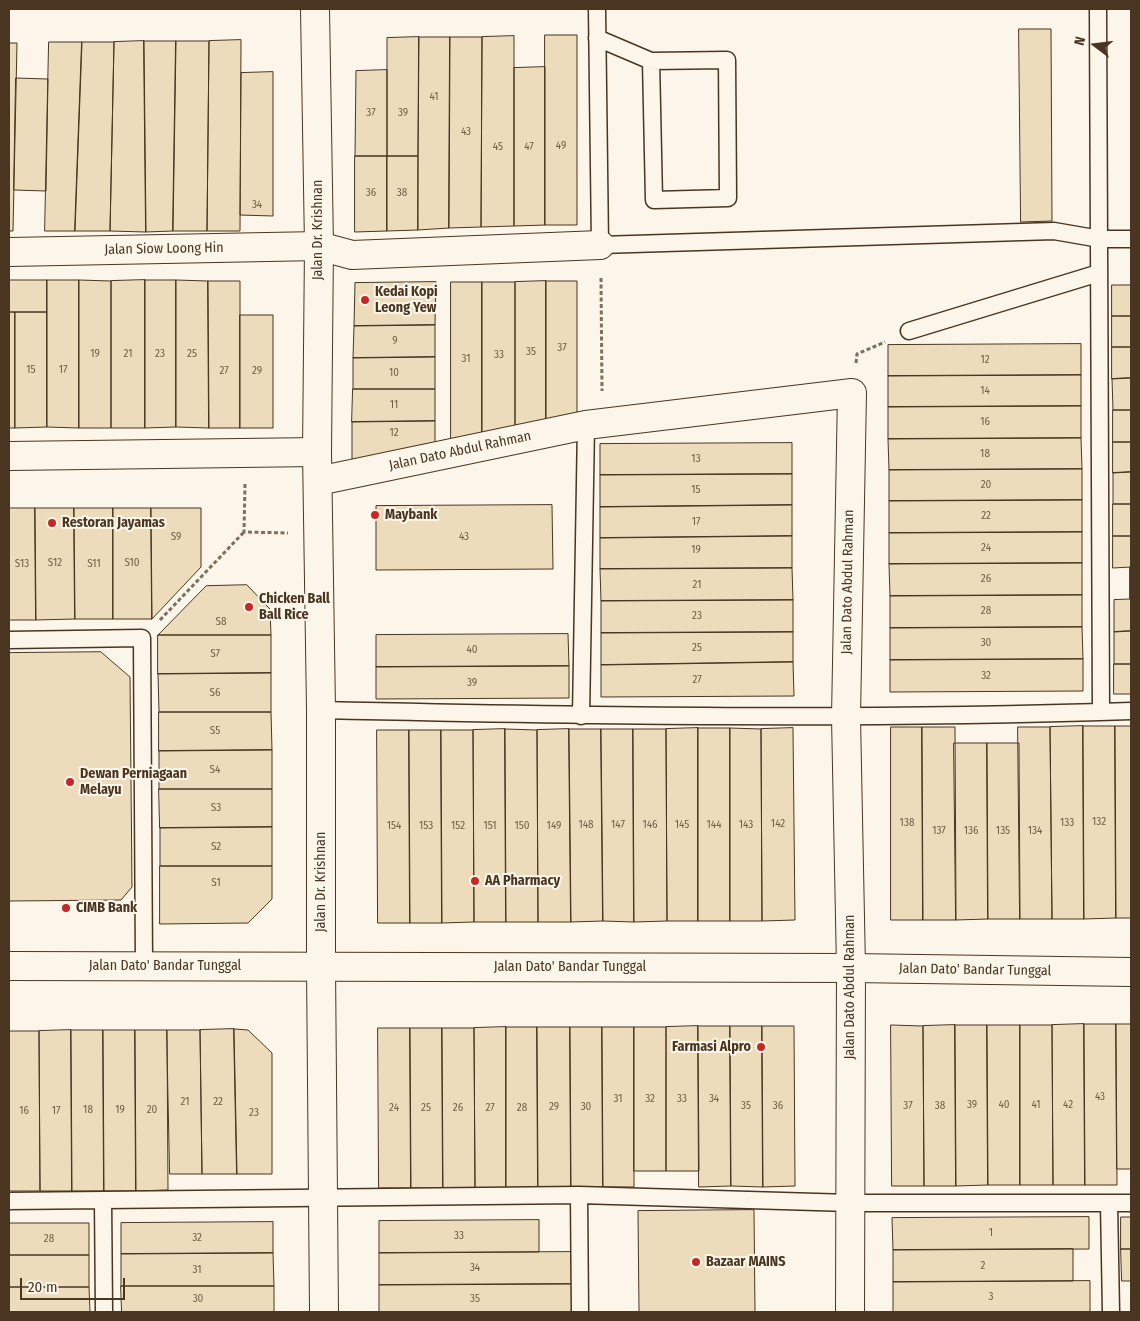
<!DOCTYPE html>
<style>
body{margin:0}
#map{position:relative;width:1140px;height:1321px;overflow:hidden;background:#fbf6e9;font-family:"Fira Sans Condensed",sans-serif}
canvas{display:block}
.frame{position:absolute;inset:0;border:10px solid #4a3520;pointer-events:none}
.north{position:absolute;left:1070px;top:20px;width:50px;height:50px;-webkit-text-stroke:4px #fbf6e9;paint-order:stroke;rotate:285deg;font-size:14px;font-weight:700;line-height:20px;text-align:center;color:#4a3520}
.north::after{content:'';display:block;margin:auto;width:18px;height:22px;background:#4a3520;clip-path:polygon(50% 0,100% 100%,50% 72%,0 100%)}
.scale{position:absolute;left:20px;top:1278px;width:105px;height:22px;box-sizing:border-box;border:2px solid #4a3520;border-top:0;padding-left:6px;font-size:15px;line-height:18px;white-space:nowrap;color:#4a3520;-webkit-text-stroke:4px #fbf6e9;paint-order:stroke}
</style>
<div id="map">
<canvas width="1140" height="1321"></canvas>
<div class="frame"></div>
<div class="north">N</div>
<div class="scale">20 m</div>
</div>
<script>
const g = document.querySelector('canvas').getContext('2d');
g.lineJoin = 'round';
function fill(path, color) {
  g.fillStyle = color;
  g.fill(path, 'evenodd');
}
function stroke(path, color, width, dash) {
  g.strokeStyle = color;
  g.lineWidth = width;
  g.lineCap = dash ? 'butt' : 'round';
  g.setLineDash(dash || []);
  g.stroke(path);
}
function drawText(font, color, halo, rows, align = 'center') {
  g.font = font + ' "Fira Sans Condensed",sans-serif';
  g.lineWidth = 4;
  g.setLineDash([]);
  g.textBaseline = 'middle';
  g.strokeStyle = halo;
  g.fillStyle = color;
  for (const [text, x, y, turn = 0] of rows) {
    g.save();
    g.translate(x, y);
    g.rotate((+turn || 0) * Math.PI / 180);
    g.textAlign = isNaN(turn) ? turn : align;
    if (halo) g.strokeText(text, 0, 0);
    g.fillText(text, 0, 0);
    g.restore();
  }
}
const building = new Path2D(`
 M1019,29H1051L1052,221L1021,222Z
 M545,35H577V225H545Z
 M514,36V226L481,227L482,37Z
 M419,37H450L449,228L418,230Z
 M419,37L418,156H387V38Z
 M450,37H482L481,227L449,228Z
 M241,40L240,231H207L209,41Z
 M144,41H176L173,231L146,232Z
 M144,41L146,232L110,231L114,42Z
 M176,41H209L207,231H173Z
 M49,42H82L75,231H45Z
 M82,42H114L110,231H75Z
 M9,43H17L13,231H9Z
 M545,67V225L514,226V68Z
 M387,70V156H355L356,71Z
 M273,72V216L240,215L241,73Z
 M16,78L48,79L46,191L14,190Z
 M355,156H387V231L355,232Z
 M387,156H418V230L387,231Z
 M9,280H47V312H9Z
 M47,280H79V428L47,427Z
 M79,280L111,281V428H79Z
 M145,280H176V427L145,428Z
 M145,280V428H111V281Z
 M176,280L208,281L209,428L176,427Z
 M208,281H240V428H209Z
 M546,281H577V415L546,421Z
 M546,281V421L515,428V282Z
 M436,282L435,325L354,326L355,283Z
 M451,282H482V435L451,442Z
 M482,282H515V428L482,435Z
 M1112,285H1131V316H1112Z
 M9,312H15V428H9Z
 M15,312H47V427L15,428Z
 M240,315H273V428H240Z
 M1112,316H1131V347H1112Z
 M435,325V357L353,358L354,326Z
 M1081,344V375L888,376V345Z
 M1112,347H1131V378L1112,379Z
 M435,357V389H353V358Z
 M1081,375V406L888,407V376Z
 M1131,378V410H1113L1112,379Z
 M353,389H435V421L352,422Z
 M1081,406V438L888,439V407Z
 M1113,410H1131V442H1113Z
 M435,421V445L352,463V422Z
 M1081,438L1082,469L889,470L888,439Z
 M1113,442H1131V472L1113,473Z
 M792,443V474L600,475V444Z
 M1082,469V500L889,501V470Z
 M1131,472V504H1113V473Z
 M792,474V505L600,507V475Z
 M1082,500V532L889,533V501Z
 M1113,504H1131V536H1113Z
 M552,505L553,569L376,570V506Z
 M792,505V536L600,538V507Z
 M9,508H35L36,620H9Z
 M35,508H74L75,619L36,620Z
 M74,508H113V619H75Z
 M113,508H151L152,619H113Z
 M151,508H201V567L152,619Z
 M1082,532V563L889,564V533Z
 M792,536V568L600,569V538Z
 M1113,536H1131V567L1113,568Z
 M1082,563V595L890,596L889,564Z
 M1130,567H1131V599H1130Z
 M792,568L793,600L601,601L600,569Z
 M247,585L270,609L271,635H158L206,586Z
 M1082,595V627L890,628V596Z
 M1130,599H1131V631L1114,632V600Z
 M793,600V632L601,633V601Z
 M1082,627L1083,659L890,660V628Z
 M1131,631V664H1114V632Z
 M793,632V662L601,665V633Z
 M568,634L569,666L376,667V635Z
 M158,635H271V673L158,674Z
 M101,652L130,677L132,887L121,900L9,901V653Z
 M1083,659V691L890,692V660Z
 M793,662L794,696L601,697V665Z
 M1114,664H1131V694H1114Z
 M569,666V698L376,699V667Z
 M271,673V712H159L158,674Z
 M159,712H271L272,750L159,751Z
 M1083,726H1115L1116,918L1084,919Z
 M1083,726L1084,919H1052L1050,727Z
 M1115,726H1131V918H1116Z
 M891,727H922L923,920H891Z
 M922,727H955L956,920H923Z
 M1018,727H1050L1052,919H1020Z
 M698,728H730V921H698Z
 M698,728V921H667L666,729Z
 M730,728L761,729L762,921H730Z
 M793,728L795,920L762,921L761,729Z
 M505,729L537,730L538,922H506Z
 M505,729L506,922H474L473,730Z
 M569,729H601L603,921L571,922Z
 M569,729L571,922H538L537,730Z
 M601,729H633L634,922L603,921Z
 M633,729H666L667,921L634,922Z
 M377,730H409L410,923H378Z
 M409,730H441L442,923H410Z
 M441,730H473L474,922L442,923Z
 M954,743H987L988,919L956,920Z
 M987,743H1019L1020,919H988Z
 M272,750V789H159V751Z
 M159,789H272V827L160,828Z
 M272,827V866H160V828Z
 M160,866H272V899L248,923L160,924Z
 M1084,1024L1085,1185H1053L1052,1025Z
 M1084,1024H1116L1117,1185H1085Z
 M1116,1024H1131V1169H1117Z
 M891,1025L923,1026L924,1186H892Z
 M955,1025L956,1186H924L923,1026Z
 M955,1025H987L988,1185L956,1186Z
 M987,1025H1020V1185H988Z
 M1020,1025H1052L1053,1185H1020Z
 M698,1026L699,1171H666V1027Z
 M698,1026H730L731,1186L699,1187Z
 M730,1026H762L763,1187L731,1186Z
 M762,1026H794L795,1186L763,1187Z
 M506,1027V1188H475L474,1028Z
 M506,1027H537L538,1188H506Z
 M537,1027H570L571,1187L538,1188Z
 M570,1027H602L603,1187H571Z
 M602,1027H634V1187H603Z
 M634,1027H666V1171H634Z
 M378,1028H410L411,1188H379Z
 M410,1028H442L443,1188H411Z
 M442,1028H474L475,1188H443Z
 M234,1029L248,1030L272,1053V1174H237Z
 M234,1029L237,1174H202L200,1030Z
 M71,1030H103L104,1191H72Z
 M71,1030L72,1191H40L39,1031Z
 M103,1030H135L136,1191H104Z
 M135,1030H167L168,1190L136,1191Z
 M167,1030H200L202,1174H170Z
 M9,1031H39L40,1191H9Z
 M754,1210L755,1312H639L638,1211Z
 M1089,1217V1249L893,1250L892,1218Z
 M1121,1217H1131V1249H1121Z
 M539,1220V1252L379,1253V1221Z
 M273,1222V1253L121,1254V1223Z
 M9,1223H89V1255H9Z
 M1073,1249V1281L893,1282V1250Z
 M1121,1249H1131V1281H1122Z
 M571,1252L572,1284L379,1285V1253Z
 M273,1253L274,1286H121V1254Z
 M9,1255H89V1287H9Z
 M1090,1281V1312H893V1282Z
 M572,1284V1312H379V1285Z
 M121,1286H274V1312H122Z
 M9,1287H89L90,1312H9Z`);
const path = new Path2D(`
 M601,278L602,391
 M856,363L857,354L885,342
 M245,484L244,532L288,533
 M160,620L244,532`);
const service = new Path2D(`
 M597,9L600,245L1054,231L1100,239H1131
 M1098,9L1101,712
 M597,38L651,61L727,60L728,198L654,200L651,61
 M909,331L1099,273
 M9,640L142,638L144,966
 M321,710C591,716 861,720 1131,711
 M581,716L586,425
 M579,1195L580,1312
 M103,1200L104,1312
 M9,1201L579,1195L850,1203H1131
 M1109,1203L1111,1312`);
const minor = new Path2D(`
 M9,252L319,246L352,255L600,245
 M9,456L317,452
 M318,481L586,425L852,393L846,717L851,968L850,1312`);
const tertiary = new Path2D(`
 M315,9L319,246L317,452L321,710V966L324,1312`);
const trunk = new Path2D(`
 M9,966L851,968L1131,972`);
const markers = [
 [365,300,5,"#c62828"],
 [375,515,5,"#c62828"],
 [52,523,5,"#c62828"],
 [249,607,5,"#c62828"],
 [70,782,5,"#c62828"],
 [475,881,5,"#c62828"],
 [66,908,5,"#c62828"],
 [761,1047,5,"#c62828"],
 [696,1262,5,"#c62828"]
];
const numberNames = [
 ["41",434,97],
 ["37",371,113],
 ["39",403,113],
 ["43",466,132],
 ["49",561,146],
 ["45",498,147],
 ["47",529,147],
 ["36",371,193],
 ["38",402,193],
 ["34",257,205],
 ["9",395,341],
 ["37",562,348],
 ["35",531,352],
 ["19",95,354],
 ["21",128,354],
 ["23",160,354],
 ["25",192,354],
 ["33",499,355],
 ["31",466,359],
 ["12",985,360],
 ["15",31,370],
 ["17",63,370],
 ["27",224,371],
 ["29",257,371],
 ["10",394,373],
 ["14",985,391],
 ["11",394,405],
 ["16",985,422],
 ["12",394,433],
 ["18",985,454],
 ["13",696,459],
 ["20",986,485],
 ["15",696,490],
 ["22",986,516],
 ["17",696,522],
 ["S9",176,537],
 ["43",464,537],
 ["24",986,548],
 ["19",696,550],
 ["S12",55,563],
 ["S10",132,563],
 ["S13",22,564],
 ["S11",94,564],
 ["26",986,579],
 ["21",697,585],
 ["28",986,611],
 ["23",697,616],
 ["S8",221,622],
 ["30",986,643],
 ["25",697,648],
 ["40",472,650],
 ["S7",215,654],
 ["32",986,676],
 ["27",697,680],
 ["39",472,683],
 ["S6",215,693],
 ["S5",215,731],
 ["S4",215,770],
 ["S3",216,808],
 ["132",1099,822],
 ["138",907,823],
 ["133",1067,823],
 ["142",778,824],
 ["148",586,825],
 ["147",618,825],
 ["146",650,825],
 ["145",682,825],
 ["144",714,825],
 ["143",746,825],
 ["154",394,826],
 ["153",426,826],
 ["152",458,826],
 ["151",490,826],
 ["150",522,826],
 ["149",554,826],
 ["137",939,831],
 ["136",971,831],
 ["135",1003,831],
 ["134",1035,831],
 ["S2",216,847],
 ["S1",216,883],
 ["43",1100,1097],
 ["31",618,1099],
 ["32",650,1099],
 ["33",682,1099],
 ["34",714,1099],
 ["21",185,1102],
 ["22",218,1102],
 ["39",972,1105],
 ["40",1004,1105],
 ["41",1036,1105],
 ["42",1068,1105],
 ["35",746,1106],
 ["36",778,1106],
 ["37",908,1106],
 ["38",940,1106],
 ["29",554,1107],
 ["30",586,1107],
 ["24",394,1108],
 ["25",426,1108],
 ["26",458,1108],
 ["27",490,1108],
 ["28",522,1108],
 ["18",88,1110],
 ["19",120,1110],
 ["20",152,1110],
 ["16",24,1111],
 ["17",56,1111],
 ["23",254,1113],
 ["1",991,1233],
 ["33",459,1236],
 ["32",197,1238],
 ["28",49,1239],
 ["2",983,1266],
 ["34",475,1268],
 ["31",197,1270],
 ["3",991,1297],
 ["30",198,1299],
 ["35",475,1299]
];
const streetNames = [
 ["Jalan Dr. Krishnan",318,230,-90],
 ["Jalan Siow Loong Hin",164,249,-1],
 ["Jalan Dato Abdul Rahman",460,451,-12],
 ["Jalan Dato Abdul Rahman",848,582,-89],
 ["Jalan Dr. Krishnan",321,882,-90],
 ["Jalan Dato' Bandar Tunggal",165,966],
 ["Jalan Dato' Bandar Tunggal",570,967],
 ["Jalan Dato' Bandar Tunggal",975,970,1],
 ["Jalan Dato Abdul Rahman",850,987,-90]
];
const poiNames = [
 ["Kedai Kopi",375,292],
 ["Leong Yew",375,308],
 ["Maybank",385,515],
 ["Restoran Jayamas",62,523],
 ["Chicken Ball",259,599],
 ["Ball Rice",259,615],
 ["Dewan Perniagaan",80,774],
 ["Melayu",80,790],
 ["AA Pharmacy",485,881],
 ["CIMB Bank",76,908],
 ["Farmasi Alpro",751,1047,"right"],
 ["Bazaar MAINS",706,1262]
];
fill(building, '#ecdcbc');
stroke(building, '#4a3520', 1);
stroke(service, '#4a3520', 19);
stroke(minor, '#4a3520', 30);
stroke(tertiary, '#4a3520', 30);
stroke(trunk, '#4a3520', 30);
stroke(path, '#7f6f5c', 3, [4, 2.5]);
stroke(service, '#fbf6e9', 16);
stroke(minor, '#fbf6e9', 28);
stroke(tertiary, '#fbf6e9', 28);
stroke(trunk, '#fbf6e9', 28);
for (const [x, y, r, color] of markers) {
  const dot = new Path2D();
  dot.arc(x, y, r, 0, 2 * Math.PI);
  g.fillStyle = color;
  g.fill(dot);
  stroke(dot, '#fbf6e9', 2);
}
drawText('11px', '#725f47', null, numberNames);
drawText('14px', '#4a3520', '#fbf6e9', streetNames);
drawText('bold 14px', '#4a3520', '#fbf6e9', poiNames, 'left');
</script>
